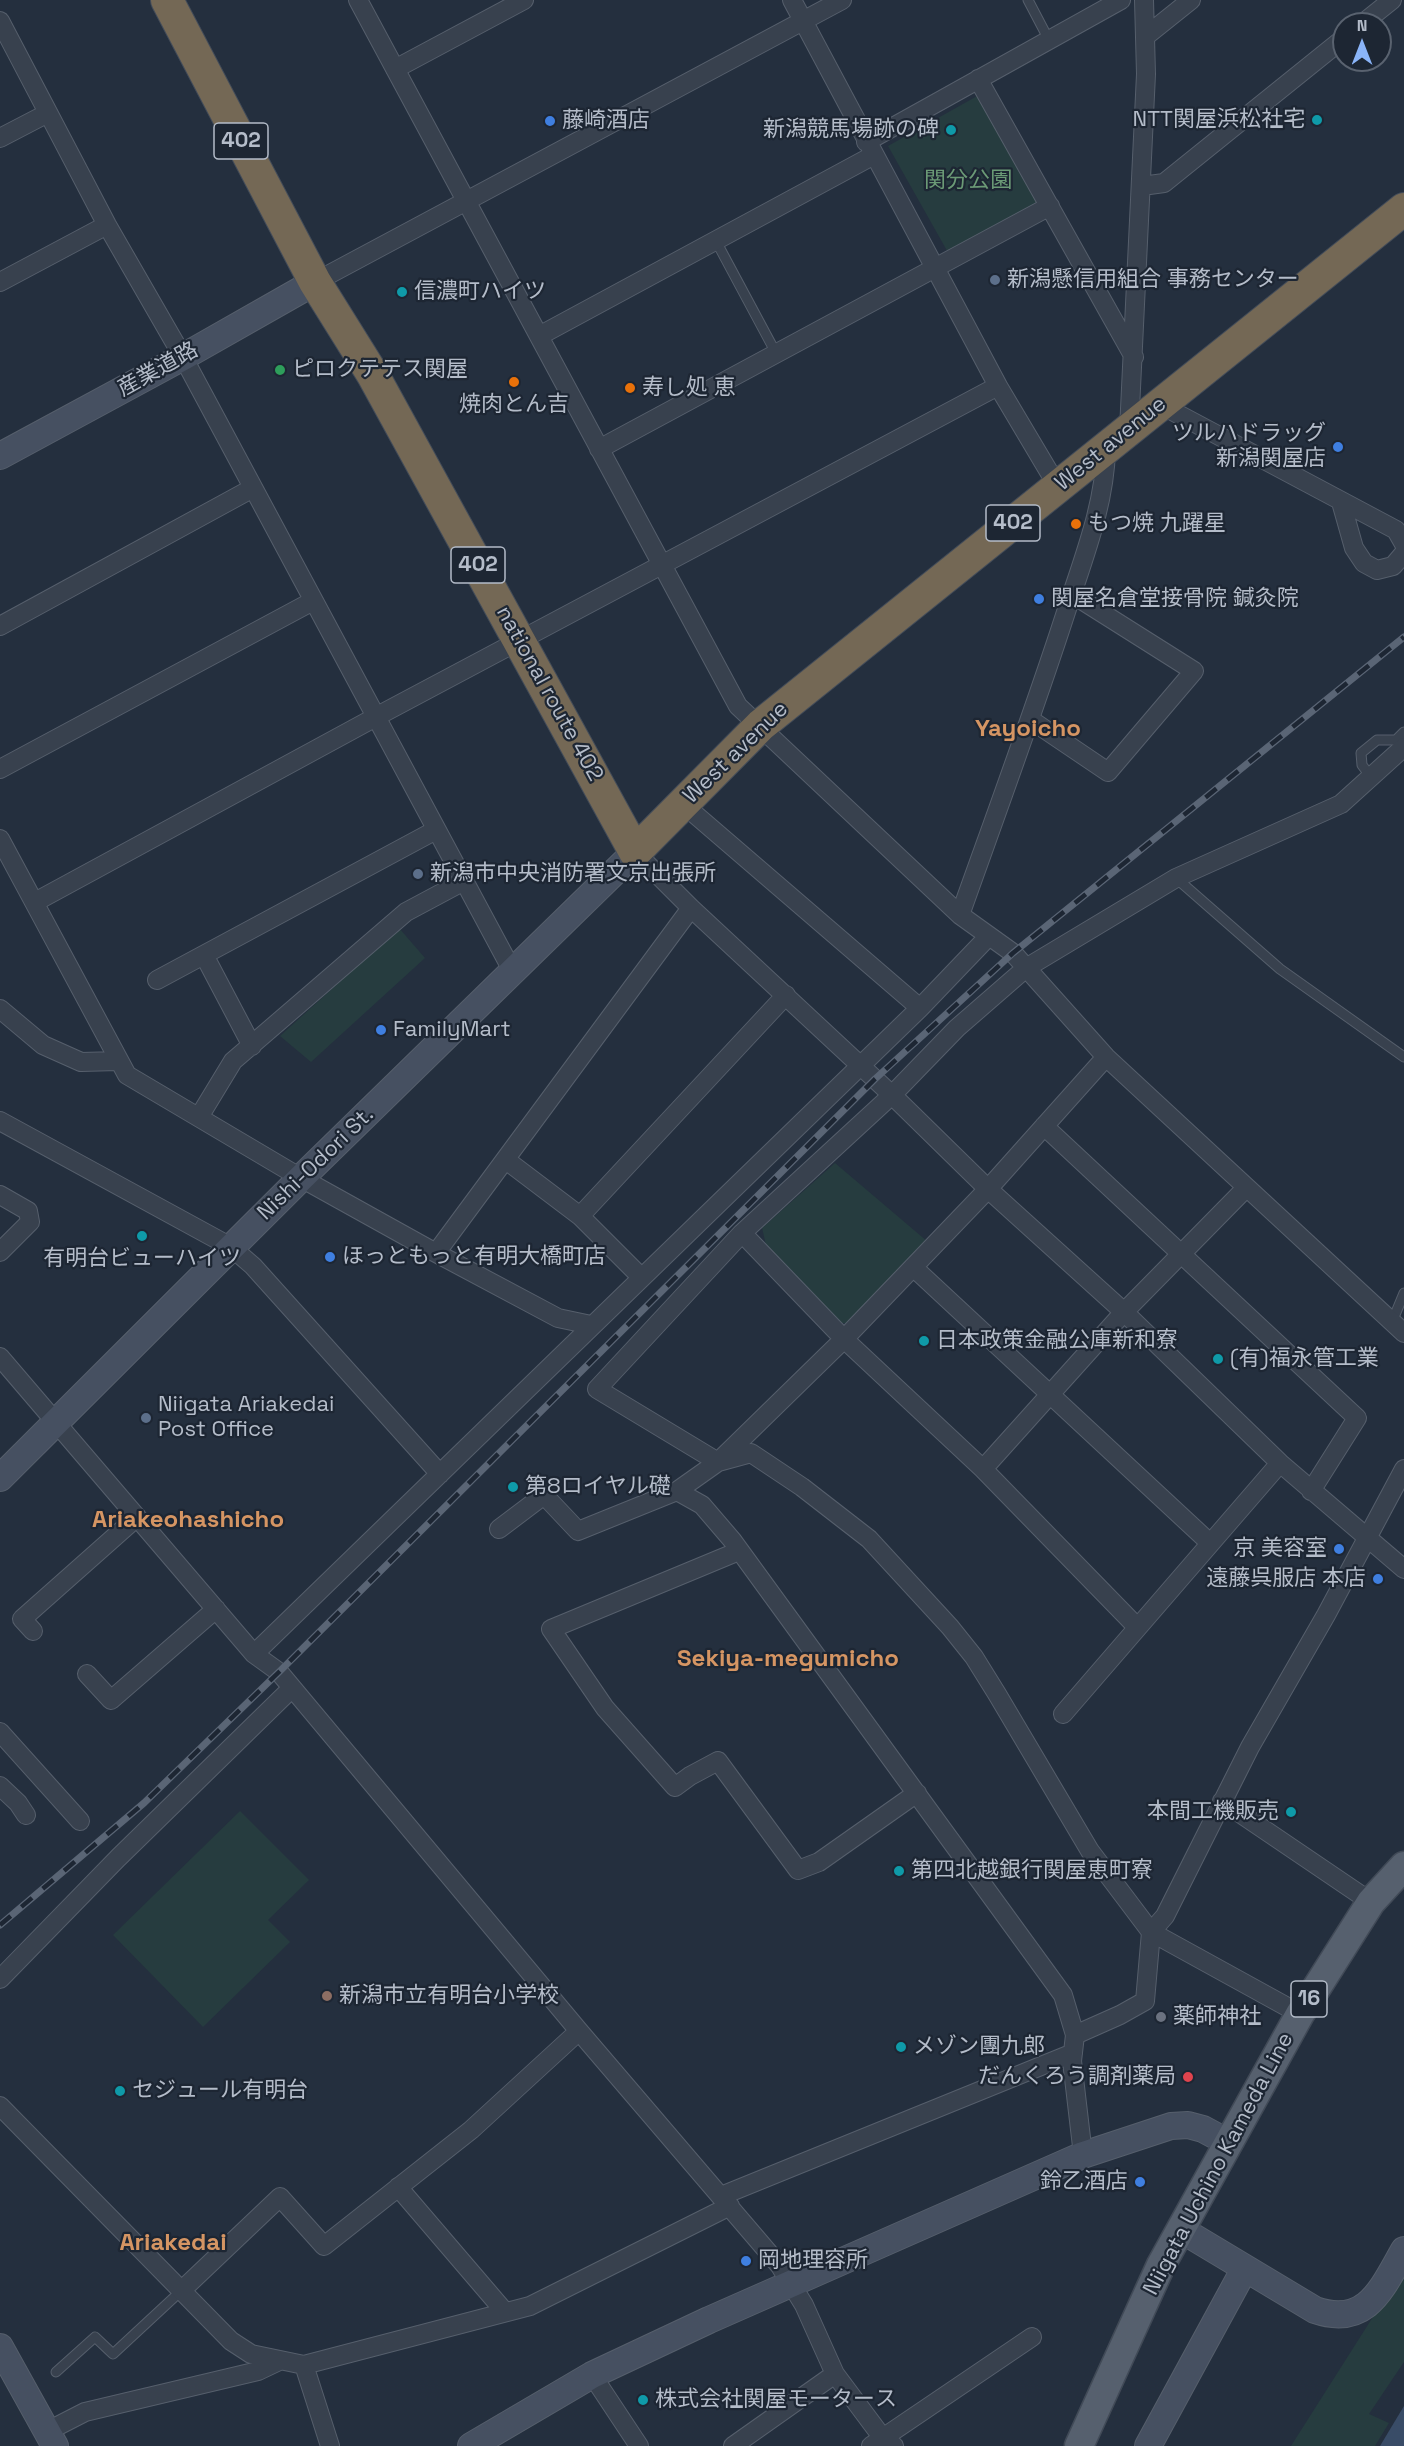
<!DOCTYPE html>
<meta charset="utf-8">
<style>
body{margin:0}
#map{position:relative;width:1404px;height:2446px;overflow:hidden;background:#242f3e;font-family:"Space Grotesk",sans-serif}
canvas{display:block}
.north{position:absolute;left:1332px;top:12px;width:60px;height:60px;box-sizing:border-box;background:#1d2633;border:2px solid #59626f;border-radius:50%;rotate:0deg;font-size:16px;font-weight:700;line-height:24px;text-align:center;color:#b4bcc9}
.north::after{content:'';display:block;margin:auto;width:21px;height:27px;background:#8ab4f8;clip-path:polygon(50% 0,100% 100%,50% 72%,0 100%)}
</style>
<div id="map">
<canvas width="1404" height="2446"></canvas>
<div class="north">N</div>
</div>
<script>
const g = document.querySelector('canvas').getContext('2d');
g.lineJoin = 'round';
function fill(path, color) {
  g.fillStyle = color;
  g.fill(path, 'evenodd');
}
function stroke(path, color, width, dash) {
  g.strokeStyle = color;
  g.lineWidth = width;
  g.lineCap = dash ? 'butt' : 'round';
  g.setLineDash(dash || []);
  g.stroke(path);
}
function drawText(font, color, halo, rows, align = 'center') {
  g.font = font + ' "Space Grotesk","Noto Sans JP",sans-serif';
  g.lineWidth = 4.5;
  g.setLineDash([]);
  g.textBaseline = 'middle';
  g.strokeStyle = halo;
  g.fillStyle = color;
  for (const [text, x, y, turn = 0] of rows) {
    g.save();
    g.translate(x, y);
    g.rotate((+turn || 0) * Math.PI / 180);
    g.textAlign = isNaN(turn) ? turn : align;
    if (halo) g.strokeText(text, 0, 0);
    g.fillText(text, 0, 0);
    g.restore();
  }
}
const green = new Path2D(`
 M979,95L1041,205L950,256L888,146Z
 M399,928L425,958L311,1062L280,1036Z
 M835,1163L928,1242L848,1323H842L766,1245L762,1228Z
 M240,1811L309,1880L268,1920L290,1942L203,2027L113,1935Z
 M1404,2268V2362L1369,2414L1389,2423L1375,2446H1291Z`);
const water = new Path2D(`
 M1404,2406V2446H1380Z`);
const lane = new Path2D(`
 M1028,0L1049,40
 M716,241L776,353
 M1371,777L1362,765L1361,753L1377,740H1396L1404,732
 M1176,878L1280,969L1404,1057
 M1392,1322L1404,1293
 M56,2372L95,2337L113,2354L182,2290`);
const street = new Path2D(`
 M358,0L738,706L960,915L1013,953L1106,1057L1404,1333
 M792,0L998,386L1058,487
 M0,21L107,225L183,357L513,972
 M1362,24L1392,0
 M1146,36L1191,0
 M395,69L524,0
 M978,79L1134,357
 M0,138L48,113
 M866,142L1121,0
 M1142,186L1164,183L1344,38
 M0,282L107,225
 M315,282L842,0
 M539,336L874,155
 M1161,405L1396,530L1404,544
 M1129,430L1146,74L1144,0
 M599,449L1050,206
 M1341,502L1354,548L1364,563L1377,570L1393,566L1404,553
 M0,626L253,488
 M1031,720L1108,772L1194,671L1072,594
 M0,769L313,601
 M683,804L920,1008
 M0,839L127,1075L301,1178L436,1253L558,1318L591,1325
 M635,852L691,908L892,1095L988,1189L1124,1312L1280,1463L1404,1569
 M35,902L385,712L998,386
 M960,915C996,814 1033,714 1066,612C1083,559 1105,505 1106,449
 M204,955L252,1046
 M157,980L436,830
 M0,1009L43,1045L81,1062L118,1061
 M199,1117L233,1061L406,912L464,881
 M0,1121L231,1247L253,1266L440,1474
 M1044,1126L1357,1418L1311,1491
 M506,1160L580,1216L641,1277
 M0,1195L28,1211L30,1222L0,1252
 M580,1216L786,995
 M742,1233L844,1339L983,1469L1137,1627
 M436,1253L691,908
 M913,1267L1210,1543
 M0,1357L254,1654L279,1672L579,2031L780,2266L804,2305L835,2374L882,2437L894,2446
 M983,1469L1124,1312L1246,1188
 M499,1529L544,1495L578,1531L677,1491
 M739,1551L551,1629L605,1708L675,1787L690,1776L718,1761L798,1870L819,1862L917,1793
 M33,1631L22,1619L137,1517
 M254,1654L920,1008L988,937
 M87,1674L111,1700L216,1609
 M1063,1714L1280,1463
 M0,1732L80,1821
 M0,1786L18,1803L26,1815
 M1222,1801L1371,1902
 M0,1979L118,1858L292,1688
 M1300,2014L1151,1932L1090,1851L997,1694L974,1657L950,1627L869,1539L802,1487L751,1453L718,1462L597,1389L742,1233L892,1095L957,1028L1026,968L1176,878L1341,804L1404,747
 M1075,2035L1120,2015L1145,2001L1151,1932L1165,1916L1250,1747L1326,1615L1404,1469
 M0,2106L231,2341L251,2354L304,2365L530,2306L730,2206
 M1083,2155L1072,2061L1075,2035L1063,1995L732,1540L702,1505L677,1491L718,1462L844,1339L988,1189L1106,1057
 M398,2187L505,2312
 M721,2196L1073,2053
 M182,2290L280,2197L324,2246L471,2130L579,2031
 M304,2365L330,2446
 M592,2375L639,2446
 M46,2432L85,2412L258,2371L279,2361
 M733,2446L835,2374
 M871,2446L1032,2337`);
const secondary = new Path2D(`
 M0,456L183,357L315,282
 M0,1478L301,1178L635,852
 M1180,2229L1315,2310C1367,2328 1382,2288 1404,2250
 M0,2347L55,2446
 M471,2446L592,2375L709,2320L1083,2155L1171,2126L1188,2125L1203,2129L1229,2143
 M1148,2446L1245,2268`);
const primary = new Path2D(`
 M1079,2446L1161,2265L1300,2014L1371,1902L1404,1866`);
const highway = new Path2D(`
 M167,0L315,282L373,375L635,852L761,725L1404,209`);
const rail = new Path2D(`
 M0,1925L144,1803L279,1672L875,1079L1013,953L1404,637`);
const markers = [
 [1317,120,6,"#0f9aa8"],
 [550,121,6,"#3f7fe0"],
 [951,130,6,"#0f9aa8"],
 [995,280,6,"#5c6f8a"],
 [402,292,6,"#0f9aa8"],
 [280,370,6,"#2e9e5b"],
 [514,382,6,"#e8710a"],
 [630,388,6,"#e8710a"],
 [1338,447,6,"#3f7fe0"],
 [1076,524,6,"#e8710a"],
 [1039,599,6,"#3f7fe0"],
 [418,874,6,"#5c6f8a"],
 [381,1030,6,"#3f7fe0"],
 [142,1236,6,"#0f9aa8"],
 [330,1257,6,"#3f7fe0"],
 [924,1341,6,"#0f9aa8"],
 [1218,1359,6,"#0f9aa8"],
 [146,1418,6,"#5c6f8a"],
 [513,1487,6,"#0f9aa8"],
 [1339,1549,6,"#3f7fe0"],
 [1378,1579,6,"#3f7fe0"],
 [1291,1812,6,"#0f9aa8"],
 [899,1871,6,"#0f9aa8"],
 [327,1996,6,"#8d6e63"],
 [1161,2017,6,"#6b7280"],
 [901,2047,6,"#0f9aa8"],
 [1188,2077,6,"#e0444e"],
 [120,2091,6,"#0f9aa8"],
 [1140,2182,6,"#3f7fe0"],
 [746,2261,6,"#3f7fe0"],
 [643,2400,6,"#0f9aa8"]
];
const shields = [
 [241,141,54],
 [1013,523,54],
 [478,565,54],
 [1309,1999,36]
];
const shieldNames = [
 ["402",241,141],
 ["402",1013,523],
 ["402",478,565],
 ["16",1309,1999]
];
const poiNames = [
 ["NTT関屋浜松社宅",1305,120,"right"],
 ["藤崎酒店",562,121],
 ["新潟競馬場跡の碑",939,130,"right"],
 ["新潟懸信用組合 事務センター",1007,280],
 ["信濃町ハイツ",414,292],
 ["ピロクテテス関屋",292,370],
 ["寿し処 恵",642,388],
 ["焼肉とん吉",514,405,"center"],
 ["ツルハドラッグ",1326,434,"right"],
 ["新潟関屋店",1326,459,"right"],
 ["もつ焼 九躍星",1088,524],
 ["関屋名倉堂接骨院 鍼灸院",1051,599],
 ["新潟市中央消防署文京出張所",430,874],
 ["FamilyMart",393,1030],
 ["ほっともっと有明大橋町店",342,1257],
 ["有明台ビューハイツ",142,1259,"center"],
 ["日本政策金融公庫新和寮",936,1341],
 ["(有)福永管工業",1230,1359],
 ["Niigata Ariakedai",158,1405],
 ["Post Office",158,1430],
 ["第8ロイヤル礎",525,1487],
 ["京 美容室",1327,1549,"right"],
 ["遠藤呉服店 本店",1366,1579,"right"],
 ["本間工機販売",1279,1812,"right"],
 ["第四北越銀行関屋恵町寮",911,1871],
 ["新潟市立有明台小学校",339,1996],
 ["薬師神社",1173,2017],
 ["メゾン團九郎",913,2047],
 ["だんくろう調剤薬局",1176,2077,"right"],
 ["セジュール有明台",132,2091],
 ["鈴乙酒店",1128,2182,"right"],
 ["岡地理容所",758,2261],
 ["株式会社関屋モータース",655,2400]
];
const parkNames = [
 ["関分公園",968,181]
];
const streetNames = [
 ["産業道路",158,370,-29],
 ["West avenue",1111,444,-39],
 ["national route 402",549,694,61],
 ["West avenue",736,753,-44],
 ["Nishi-Odori St.",316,1164,-44],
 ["Niigata Uchino Kameda Line",1219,2164,-62]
];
const neighbourhoodNames = [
 ["Yayoicho",1028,729],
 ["Ariakeohashicho",188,1520],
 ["Sekiya-megumicho",788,1659],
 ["Ariakedai",173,2243]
];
fill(green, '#263c3f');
fill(water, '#394c67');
stroke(lane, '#565f6c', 11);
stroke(street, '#565f6c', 20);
stroke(secondary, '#565f6c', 28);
stroke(primary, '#414a57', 31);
stroke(highway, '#434c59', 34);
stroke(lane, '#38414e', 9);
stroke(street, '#38414e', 18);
stroke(secondary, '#465061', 26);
stroke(primary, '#56606e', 28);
stroke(highway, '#746855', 32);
stroke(rail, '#5a6575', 7);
stroke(rail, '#1d2633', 4.5, [14]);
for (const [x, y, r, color] of markers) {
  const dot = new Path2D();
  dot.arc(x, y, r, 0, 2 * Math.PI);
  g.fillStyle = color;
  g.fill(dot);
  stroke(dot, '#1d2633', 2);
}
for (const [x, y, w] of shields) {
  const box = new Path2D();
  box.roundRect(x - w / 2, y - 18, w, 36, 4.5);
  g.fillStyle = '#1d2633';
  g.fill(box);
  stroke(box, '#b4bcc9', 1.5);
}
drawText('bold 21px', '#b4bcc9', null, shieldNames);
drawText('22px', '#b4bcc9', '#1d2633', poiNames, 'left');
drawText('22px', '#6b9a76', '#1d2633', parkNames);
drawText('22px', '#b4bcc9', '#1d2633', streetNames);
drawText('bold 24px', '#d59563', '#1d2633', neighbourhoodNames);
</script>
